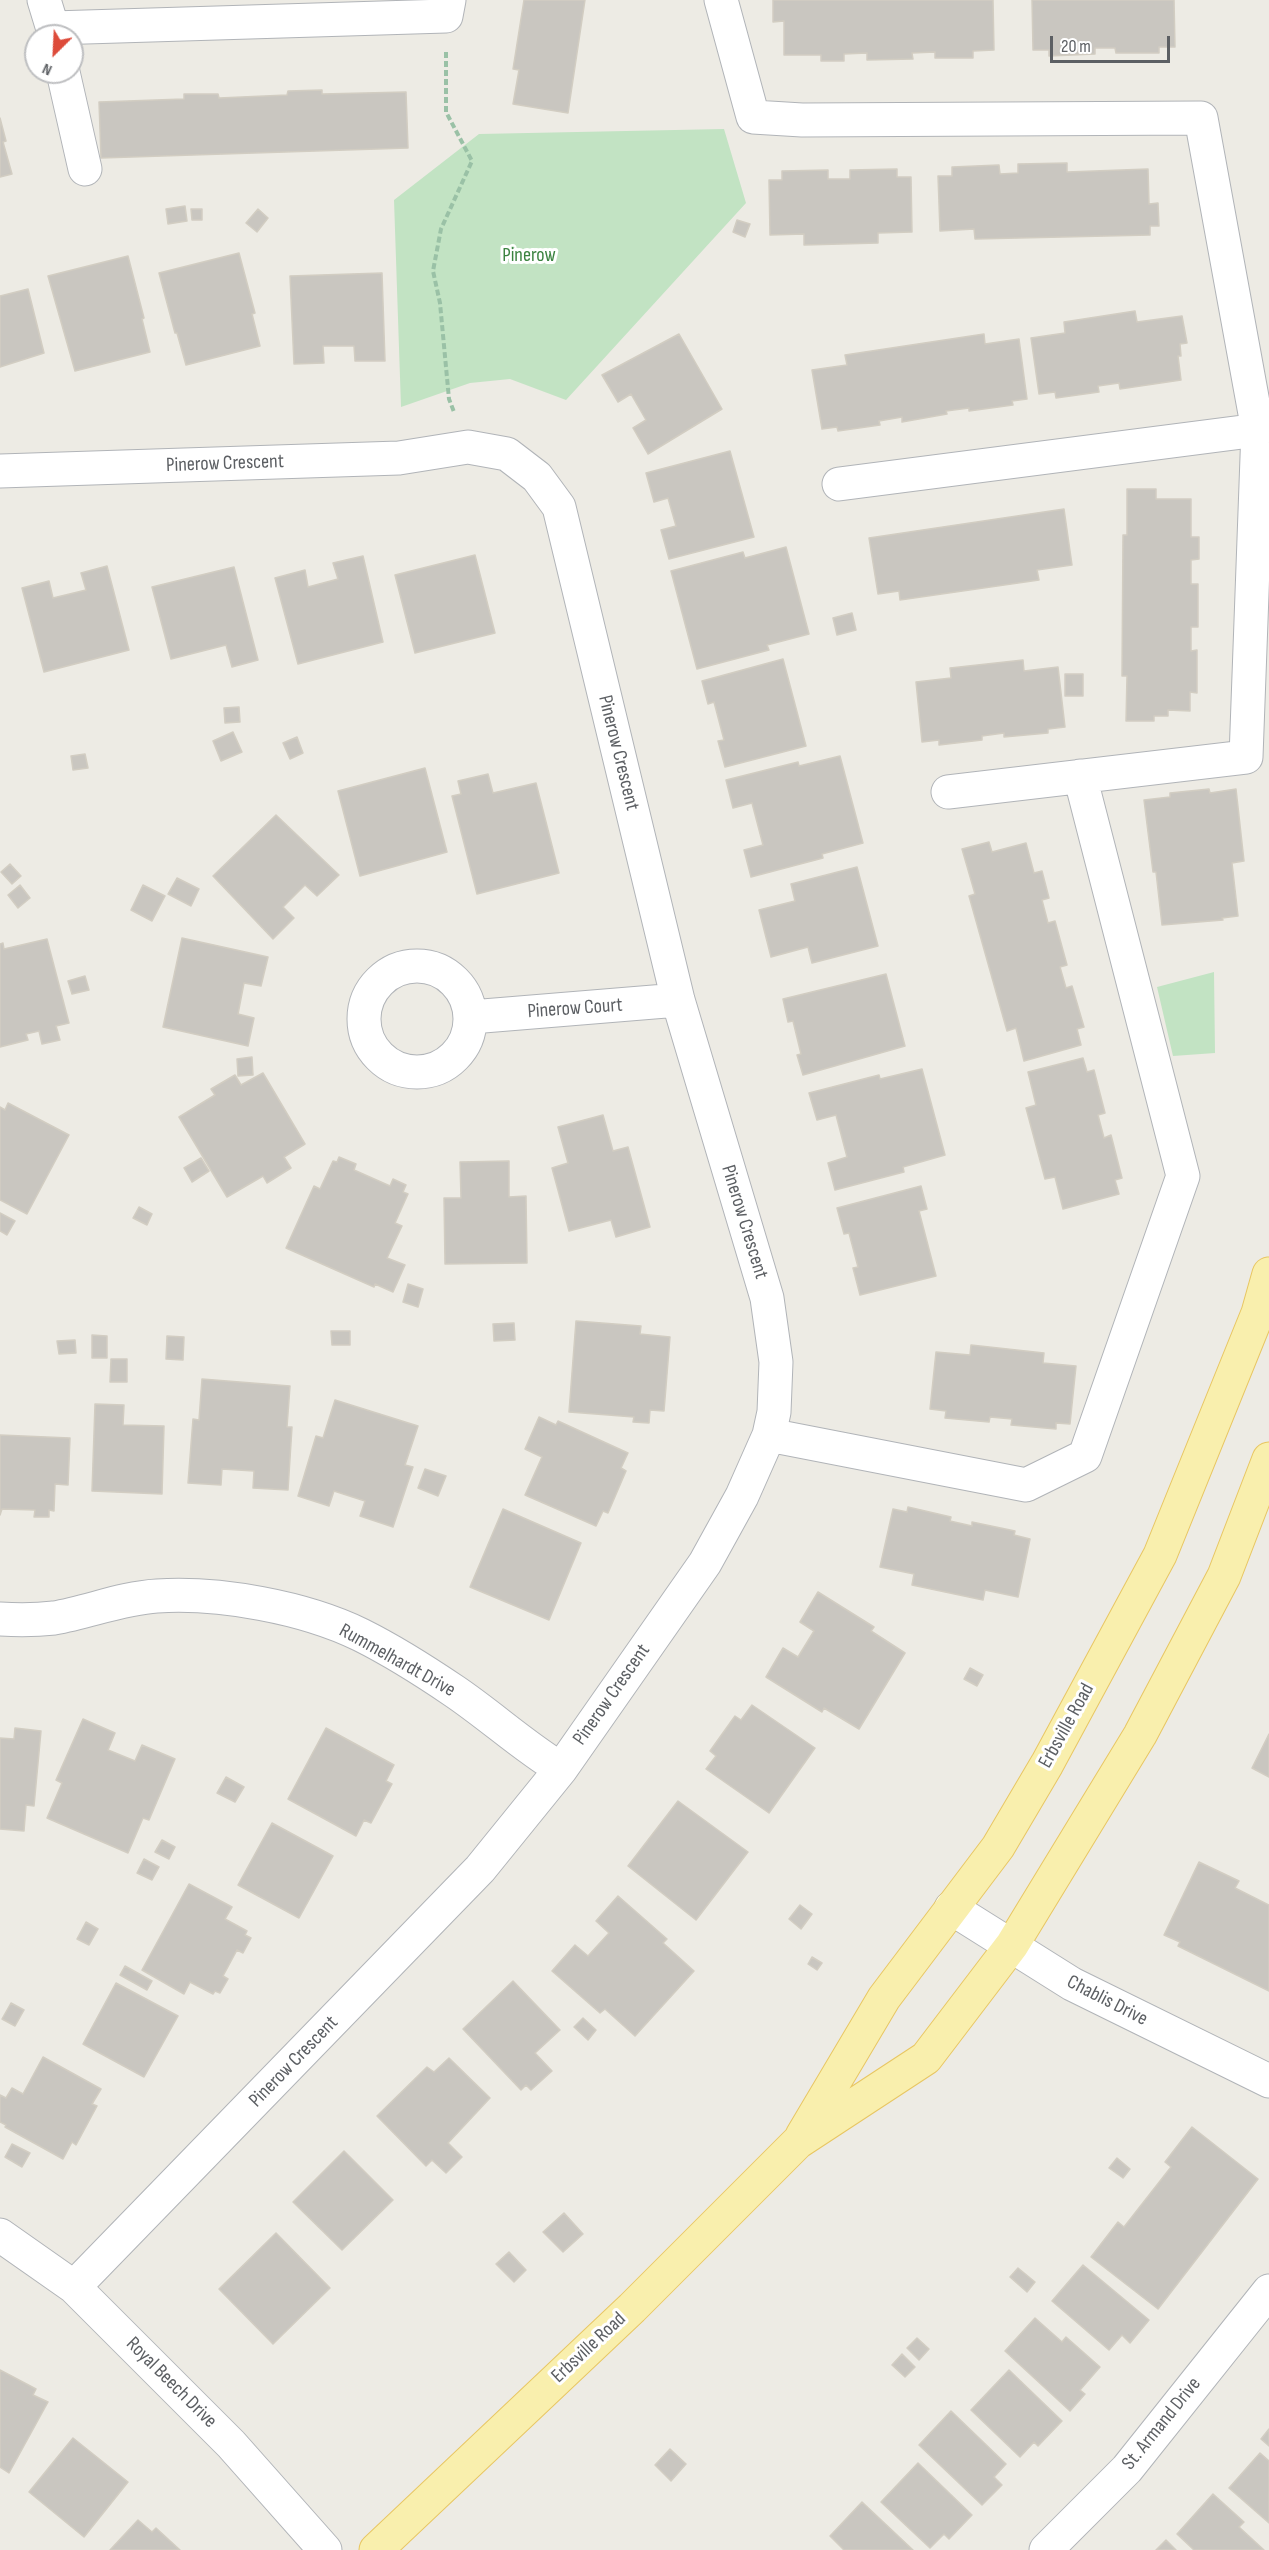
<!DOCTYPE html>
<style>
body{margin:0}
#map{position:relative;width:1269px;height:2550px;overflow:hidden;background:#edebe4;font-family:"Sofia Sans Condensed",sans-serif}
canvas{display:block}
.north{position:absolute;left:24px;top:24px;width:60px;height:60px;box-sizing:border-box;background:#fff;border:2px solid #bebfc1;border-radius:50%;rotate:204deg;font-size:16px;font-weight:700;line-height:24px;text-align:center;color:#5c5f63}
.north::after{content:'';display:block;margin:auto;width:21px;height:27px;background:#dd4b3a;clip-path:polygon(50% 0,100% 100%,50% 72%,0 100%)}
.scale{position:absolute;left:1050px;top:36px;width:120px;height:27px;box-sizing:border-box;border:3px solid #5c5f63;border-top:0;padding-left:8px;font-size:18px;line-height:21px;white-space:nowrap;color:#5c5f63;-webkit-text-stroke:4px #fff;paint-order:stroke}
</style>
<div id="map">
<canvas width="1269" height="2550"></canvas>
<div class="north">N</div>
<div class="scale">20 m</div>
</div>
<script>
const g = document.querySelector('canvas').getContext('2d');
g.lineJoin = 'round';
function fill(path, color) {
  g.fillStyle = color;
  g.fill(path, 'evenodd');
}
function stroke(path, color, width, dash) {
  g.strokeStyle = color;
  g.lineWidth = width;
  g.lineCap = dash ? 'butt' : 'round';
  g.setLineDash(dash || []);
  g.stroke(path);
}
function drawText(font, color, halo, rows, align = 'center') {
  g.font = font + ' "Sofia Sans Condensed",sans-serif';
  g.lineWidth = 6;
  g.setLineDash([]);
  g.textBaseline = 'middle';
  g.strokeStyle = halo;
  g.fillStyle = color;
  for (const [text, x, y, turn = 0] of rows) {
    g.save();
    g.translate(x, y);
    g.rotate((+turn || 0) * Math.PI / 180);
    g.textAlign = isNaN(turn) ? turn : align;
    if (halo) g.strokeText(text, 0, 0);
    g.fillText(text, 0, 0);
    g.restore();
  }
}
const green = new Path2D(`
 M724,129L746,203L566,400L510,379L470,383L401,407L394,200L479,134Z
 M1214,972L1215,1053L1173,1056L1157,987Z`);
const building = new Path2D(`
 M524,0H585L568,113L513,104L519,70L513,69Z
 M773,0H993L994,50L973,51V58H935V52L912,53L913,59L867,60V53L844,54V61H821V55H784V21L773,22Z
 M1032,0H1174L1175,47H1159V53H1116L1115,48H1095V54L1049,56V50H1033Z
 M322,90V94L406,92L408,148L101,158L99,102L184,99V94H218L219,98L287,95L288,91Z
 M0,118L6,141L3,142L12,174L0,177Z
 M1067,163V172L1148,169L1149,204L1158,203L1159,226H1150V235L975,239L974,229L940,231L938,176H952V167L999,165L1000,174L1018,173V164Z
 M897,169V177H911L912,232L878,233V243L804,245V234L770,235L769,180H782V171L828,170V179H850V170Z
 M185,206L187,221L168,224L166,209Z
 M191,209H202V220H192Z
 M258,209L268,218L257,232L246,223Z
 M737,220L750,224L745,237L733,232Z
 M239,253L255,313L252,314L260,346L186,365L177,333H175L159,273Z
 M128,256L144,318L142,319L150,352L75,371L48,276Z
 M382,273L385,361H355L354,346H323L324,363L294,364L290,276Z
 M28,289L44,353L0,367V296Z
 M1135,311L1137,322L1182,316L1187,343L1180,344L1181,356H1178L1181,380L1120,389L1119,383L1098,386L1099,392L1056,398L1055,392L1039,394L1031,338L1065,333L1064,322Z
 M679,334L722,409L648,454L633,428L646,420L631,394L618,402L602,375Z
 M984,334L985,344L1019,339L1027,399L1012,401L1013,405L969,411V408L946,411L947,414L902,422V417L879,421L880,425L838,431L837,427L822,429L812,370L847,365L845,355Z
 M730,451L754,537L669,559L661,530L676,526L668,498L654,502L646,473Z
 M1127,489H1156V499H1191V537H1199V559L1191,560V584H1198V627H1191V651L1197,650V693L1190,692V711L1168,710V716H1154V721H1126L1127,676H1122L1123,535H1127Z
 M1064,509L1072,565L1037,570L1039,580L900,600L899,591L878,594L869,538Z
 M786,547L809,634L767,645L769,650L697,669L671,571L743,552L745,558Z
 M475,555L495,633L415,653L395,575Z
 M363,556L383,642L298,664L275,578L305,570L308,587L338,579L333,563Z
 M107,566L129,650L44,672L22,588L49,581L53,598L86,590L81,573Z
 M234,567L258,660L232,667L226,645L171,659L152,587Z
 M852,613L856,630L837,635L833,618Z
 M783,659L806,746L725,767L718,741L724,740L714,702L708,704L702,681Z
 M1023,660L1024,671L1058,667L1065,727L1048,729V733L1004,737V733L982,736V740L939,745V740L922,742L916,682L951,678L950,668Z
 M1065,674H1083V696H1065Z
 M239,707L240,722L225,723L224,708Z
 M233,732L242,752L221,761L213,741Z
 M297,737L303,753L290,759L283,743Z
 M85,754L88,768L73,770L71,756Z
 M840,756L863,843L822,854L823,858L751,877L744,850L763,845L752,803L733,808L726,780L798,762L799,766Z
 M425,768L447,852L360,876L338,791Z
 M488,774L493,793L536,783L559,873L477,894L452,796L461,794L458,781Z
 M1209,789L1210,793L1236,789L1244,861L1232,863L1238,916L1222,918L1223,920L1162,925L1156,872H1153L1144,800L1170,797V793Z
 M276,815L339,875L317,896L305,885L283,907L294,918L273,939L213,876Z
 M989,842L992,852L1026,843L1034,873L1042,871L1049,898L1042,900L1048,923L1055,921L1067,965L1060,967L1066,988L1072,986L1084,1027L1077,1029L1081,1045L1024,1061L1016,1028L1007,1031L969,896L975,894L962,849Z
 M10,864L21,876L12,884L1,872Z
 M857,867L878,946L812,963L808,947L771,957L759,910L795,901L791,884Z
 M177,878L199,889L191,906L168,894Z
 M20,885L30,898L18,908L8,895Z
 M143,885L165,896L152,921L131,910Z
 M182,938L268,957L261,986L244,983L238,1014L254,1018L248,1046L163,1027Z
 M47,939L69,1023L56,1026L60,1040L42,1044L39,1031L26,1034L28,1040L0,1047V944L3,943L4,949Z
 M886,974L905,1046L803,1075L797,1055L801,1054L793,1021L788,1022L783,999Z
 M85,976L89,990L72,994L68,981Z
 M252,1057L253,1075L238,1076L237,1059Z
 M1083,1058L1087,1072L1094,1070L1105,1113L1098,1115L1104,1138L1111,1135L1122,1178L1115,1180L1119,1194L1063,1209L1055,1177L1045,1179L1026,1108L1036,1105L1028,1072Z
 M922,1069L945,1155L903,1167L904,1172L835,1190L828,1163L847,1157L836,1115L817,1120L809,1093L879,1075L880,1079Z
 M263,1073L305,1144L284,1157L291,1168L267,1183L263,1176L227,1197L179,1117L215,1095L211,1089L235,1075L241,1085Z
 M8,1103L69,1135L27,1214L0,1200V1107L5,1110Z
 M603,1115L613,1151L628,1147L650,1227L616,1237L611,1220L569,1231L552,1168L568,1163L558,1127Z
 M339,1157L356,1164L354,1170L390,1186L393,1179L406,1185L403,1192L408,1194L395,1223L402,1226L387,1258L405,1265L393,1292L375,1284L374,1287L286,1248L314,1186L320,1189L333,1161L337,1162Z
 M201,1158L209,1171L192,1182L184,1168Z
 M509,1161V1197L526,1196L527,1263L445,1264L444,1198H461L460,1162Z
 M921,1186L927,1209L919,1211L936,1276L860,1295L853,1268L858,1267L849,1233L844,1234L837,1208Z
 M139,1207L152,1214L147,1225L133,1218Z
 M0,1213L15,1221L7,1235L0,1231Z
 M408,1284L423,1289L418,1307L403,1302Z
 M576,1321L641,1326L640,1334L670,1337L664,1411L650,1410L649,1423L633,1422L634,1417L569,1412Z
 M514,1323L515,1340L494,1341L493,1324Z
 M331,1331H350V1345H332Z
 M92,1335L107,1336V1358H92Z
 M167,1336L184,1337L183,1360L166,1359Z
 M75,1340L76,1353L59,1354L57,1341Z
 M971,1345L1044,1353L1043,1363L1076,1366L1070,1424L1056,1423V1429L1011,1425L1012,1419L990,1417L989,1422L945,1418L946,1411L930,1409L936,1352L970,1355Z
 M111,1359H127V1382H110Z
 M202,1379L290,1386L287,1427H292L288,1490L253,1488L254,1471L222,1469L221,1485L188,1483L193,1419L199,1420Z
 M335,1400L418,1426L405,1465L413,1467L393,1527L360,1516L365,1501L334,1491L329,1506L298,1496L316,1436L323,1438Z
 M95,1404L124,1405L123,1425L164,1426L162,1494L92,1491Z
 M539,1417L556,1425L558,1421L628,1453L621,1468L626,1471L608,1513L603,1511L596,1526L525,1495L542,1457L525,1449Z
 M0,1435L70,1438L68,1485L55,1484L54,1511L49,1510V1517H34L35,1510L2,1509L0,1515Z
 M425,1469L446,1476L438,1496L418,1488Z
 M908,1507L951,1517L950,1521L972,1526V1522L1015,1531L1014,1535L1030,1539L1018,1597L985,1590L983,1600L912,1585L914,1574L880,1567L893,1509L907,1512Z
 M503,1509L581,1543L549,1620L470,1587Z
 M818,1592L874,1627L871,1631L905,1653L859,1729L824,1708L822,1712L766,1677L783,1648L798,1657L814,1631L800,1622Z
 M970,1668L983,1675L977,1686L964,1679Z
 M752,1705L815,1748L769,1813L706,1769L716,1756L710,1751L735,1716L741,1720Z
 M83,1719L115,1733L108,1750L135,1761L142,1745L175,1759L149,1820L143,1818L128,1853L47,1818L62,1783L56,1780Z
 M15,1728L41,1731L34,1806L26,1805L24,1831L0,1829V1738L14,1739Z
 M326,1728L394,1765L386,1781L392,1784L371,1823L364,1820L356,1836L288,1799Z
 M1269,1734V1777L1252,1768Z
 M226,1777L244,1787L235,1802L217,1793Z
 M678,1801L748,1852L696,1920L628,1866Z
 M272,1823L333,1856L299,1918L238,1885Z
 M162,1840L175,1847L169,1859L155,1852Z
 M144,1859L159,1867L152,1880L137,1873Z
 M1199,1862L1239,1881L1235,1888L1269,1905V1991L1178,1946L1180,1942L1164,1935Z
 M189,1884L232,1907L225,1919L247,1931L245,1935L251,1938L243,1953L237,1950L223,1976L228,1979L220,1993L215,1991L213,1994L190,1982L184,1994L142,1970Z
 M618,1896L667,1939L663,1943L694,1971L635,2036L605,2009L600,2013L552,1971L575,1945L588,1956L609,1933L596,1921Z
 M800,1905L812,1914L801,1929L789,1919Z
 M86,1922L98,1929L89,1945L77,1939Z
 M812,1957L822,1963L817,1970L808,1964Z
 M125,1966L152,1981L147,1990L120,1975Z
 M513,1981L560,2030L535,2053L552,2071L531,2090L526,2085L521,2090L463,2029Z
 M116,1983L178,2016L144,2077L83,2044Z
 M11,2003L24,2010L15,2026L2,2019Z
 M583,2018L596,2030L588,2040L574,2027Z
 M43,2057L101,2089L92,2104L97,2106L76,2145L72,2142L63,2159L5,2127L6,2125L0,2122V2095L6,2098L12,2088L23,2094Z
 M449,2058L490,2098L448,2143L462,2157L446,2173L432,2160L426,2166L377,2116L427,2067L434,2072Z
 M1192,2127L1258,2179L1158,2309L1091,2257L1118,2222L1124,2227L1171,2167L1165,2162Z
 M12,2144L30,2153L22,2167L5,2157Z
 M344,2151L393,2200L342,2250L293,2202Z
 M1117,2158L1130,2169L1123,2178L1109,2168Z
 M564,2213L583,2234L563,2252L543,2232Z
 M276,2233L330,2288L273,2344L219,2289Z
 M509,2252L526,2270L514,2282L496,2264Z
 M1083,2265L1149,2320L1130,2343L1122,2335L1109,2350L1052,2301Z
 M1018,2268L1035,2282L1027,2292L1010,2277Z
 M1035,2318L1062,2342L1066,2337L1100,2367L1080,2390L1085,2394L1070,2411L1005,2351Z
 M917,2338L929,2349L919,2360L907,2348Z
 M902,2354L915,2367L905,2377L892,2365Z
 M0,2370L36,2389L33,2395L48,2402L9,2473L0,2467Z
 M1009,2370L1062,2421L1038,2446L1034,2442L1020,2457L971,2410Z
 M951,2411L1006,2464L994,2477L1002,2485L982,2505L919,2445Z
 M1269,2429V2446L1261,2439Z
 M73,2438L128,2482L84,2537L29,2492Z
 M670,2449L686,2464L671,2481L655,2465Z
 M1260,2453L1269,2461V2523L1229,2488Z
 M918,2463L972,2515L949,2539L944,2534L930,2548L881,2502Z
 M1213,2494L1244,2522L1239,2527L1264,2550H1194L1177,2534Z
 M862,2502L913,2550H844L830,2536Z
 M138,2520L152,2532L156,2528L180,2550H110Z
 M1166,2540L1176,2550H1156Z`);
const path = new Path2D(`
 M446,52V112L472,161L441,229L433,271L440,303L449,399L454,412`);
const minor = new Path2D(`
 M44,0L55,36
 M721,0L753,117L802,120L1201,118L1258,430L1246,757L948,792
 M53,28L446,16L449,0
 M63,72L85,169
 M0,471L399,458L468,447L507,454L537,477L559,507L678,1000L767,1298L776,1362L774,1412L769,1435L742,1496L705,1563L561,1769L480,1869L74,2287
 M839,484L1258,430
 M364 1019a53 53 0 1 1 106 0a53 53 0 1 1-106 0Z
 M471,1017L678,1000
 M769,1435L1026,1485L1085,1456L1183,1176L1080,776
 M0,1619C18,1620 36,1620 54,1618C89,1612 122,1598 157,1596C219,1592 304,1607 361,1635C391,1650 426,1672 454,1691C491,1716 523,1746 561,1769
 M951,1908L1072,1984L1269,2081
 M0,2235L74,2287L231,2444L325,2550
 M1046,2550L1127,2469L1269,2291`);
const major = new Path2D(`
 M802,2136L884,1998L998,1847L1047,1764L1160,1555L1258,1313L1269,1274
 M376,2550L632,2308L798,2142L926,2058L1012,1945L1140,1735L1224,1576L1269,1459`);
const parkNames = [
 ["Pinerow",529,256]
];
const streetNames = [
 ["Pinerow Crescent",225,464,-2],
 ["Pinerow Crescent",618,753,76],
 ["Pinerow Court",575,1009,-4],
 ["Pinerow Crescent",744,1222,73],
 ["Rummelhardt Drive",397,1661,29],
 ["Pinerow Crescent",612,1695,-55],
 ["Erbsville Road",1067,1726,-61],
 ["Chablis Drive",1107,2001,27],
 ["Pinerow Crescent",294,2062,-46],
 ["Erbsville Road",589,2348,-43],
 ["Royal Beech Drive",171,2383,45],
 ["St. Armand Drive",1162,2424,-51]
];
fill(green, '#c2e3c3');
fill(building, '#c9c6c0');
stroke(building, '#d2cdc2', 1.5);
stroke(minor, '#b1b4b8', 35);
stroke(major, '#e8c662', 35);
stroke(path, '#9ac1a6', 4, [6, 3]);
stroke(minor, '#fff', 33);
stroke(major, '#f9efad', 33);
drawText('20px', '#3b8340', '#fff', parkNames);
drawText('20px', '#5c5f63', '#fff', streetNames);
</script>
